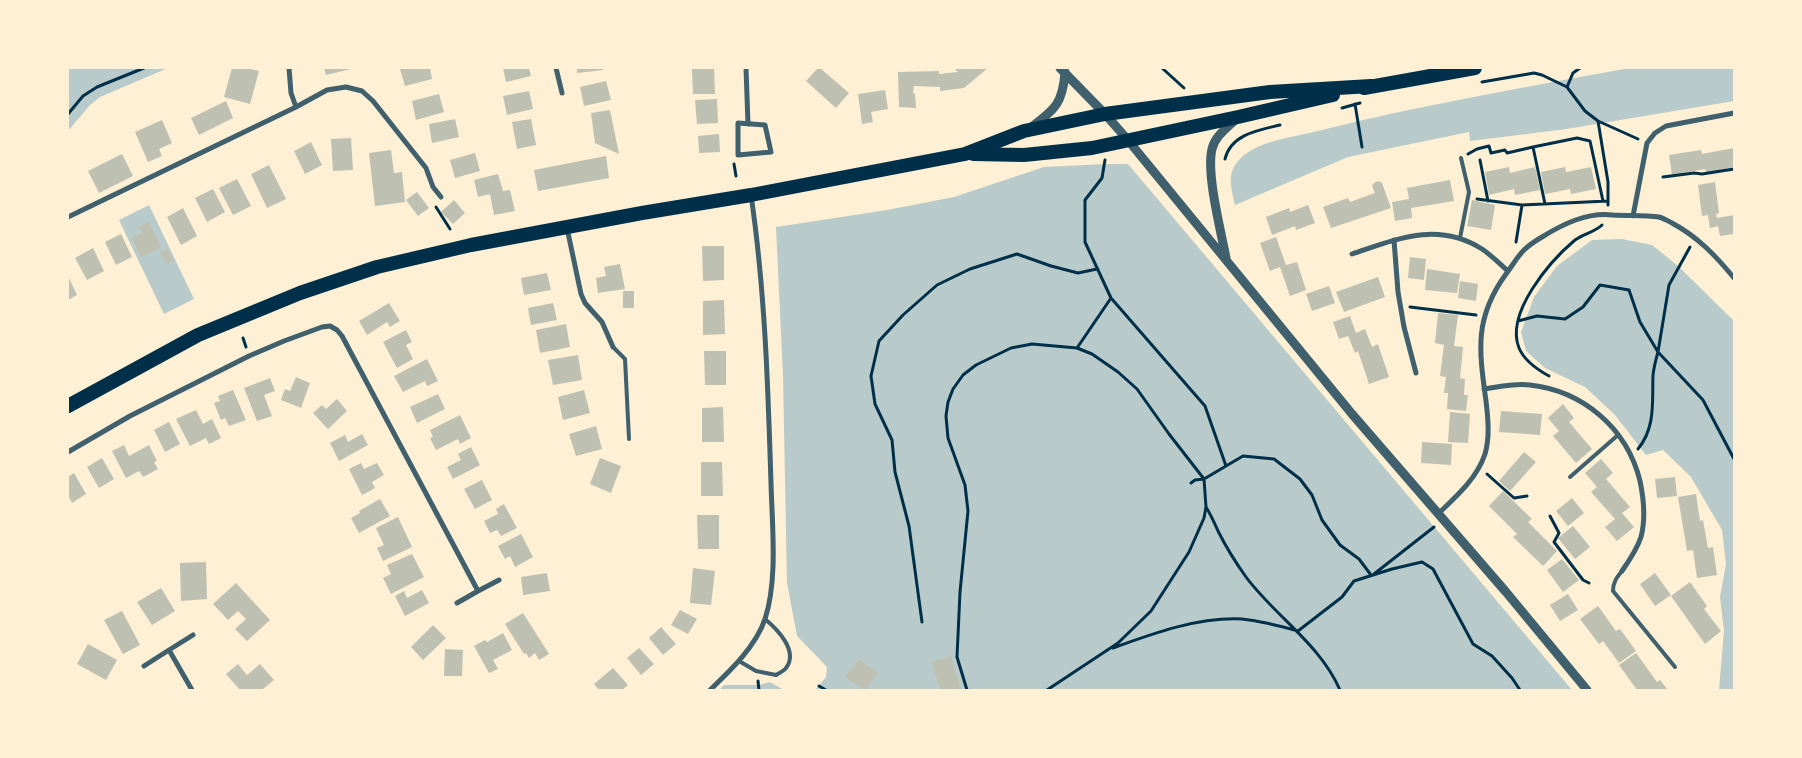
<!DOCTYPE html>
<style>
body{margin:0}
#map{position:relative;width:1802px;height:758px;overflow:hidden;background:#fdf0d5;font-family:"Fira Sans Condensed",sans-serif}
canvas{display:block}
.frame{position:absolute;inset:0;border:69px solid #fdf0d5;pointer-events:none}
</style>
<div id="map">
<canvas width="1802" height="758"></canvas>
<div class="frame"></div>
</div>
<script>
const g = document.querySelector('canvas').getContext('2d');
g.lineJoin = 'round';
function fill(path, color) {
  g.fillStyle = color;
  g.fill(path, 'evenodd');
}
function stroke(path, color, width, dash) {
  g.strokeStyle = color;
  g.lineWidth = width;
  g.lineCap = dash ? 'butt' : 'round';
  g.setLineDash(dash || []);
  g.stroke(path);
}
const green = new Path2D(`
 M68,68H168L100,97L90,105L68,131Z
 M1630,68H1734V101L1567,129L1470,141L1469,132L1348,157L1235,205C1231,186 1226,173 1240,159C1256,141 1295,137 1318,131C1421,105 1526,87 1630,68Z
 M1105,164H1128L1572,690H815L826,677L827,667L797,636L787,583L783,376L776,227L887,210L954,197L1044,167Z
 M149,205L194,299L164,314L119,220Z
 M1622,239L1652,245L1678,266L1734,321V690H1719L1724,631L1720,597L1726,564L1722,530L1691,477L1663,450L1646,455L1615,415L1585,387L1545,368L1526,351L1521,332L1534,297L1557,266L1592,240Z
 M770,682L784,690H719L724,685H758Z`);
const building = new Path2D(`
 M232,68H246L259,71L250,104L224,97Z
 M324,68H355L326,75Z
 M405,68H430L432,79L405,86L400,69Z
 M503,68H529L531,76L506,82Z
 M577,68H603V70L577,73Z
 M692,68H714L715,94H693Z
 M818,68H820L849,93L836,108L806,81Z
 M954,68H988L964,88L940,91V87L914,86L913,93L915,94L916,108L899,107L898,72L939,71V74L958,72Z
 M606,81L611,100L584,106L580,87Z
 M885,90L888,109L871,112L873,122L862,124L858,94Z
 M529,91L533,109L507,115L503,96Z
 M439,94L444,112L416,120L412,101Z
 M717,99L718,123L697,124L695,100Z
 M226,101L233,118L199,135L191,118Z
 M610,110L619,154L595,143L591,113Z
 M455,119L459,137L432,143L429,124Z
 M531,119L536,145L517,149L512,122Z
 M162,120L172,143L159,149L162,156L148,162L135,132Z
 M719,134L720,152L699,153L698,136Z
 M351,138L353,170L333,171L331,139Z
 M311,142L322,165L305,174L294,151Z
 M1734,148V167L1706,173L1705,169L1672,175L1669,155L1701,150L1702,154Z
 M391,150L394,173L402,172L405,202L375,206L369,153Z
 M475,153L480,171L455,178L450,160Z
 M122,154L133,176L99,193L88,171Z
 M606,156L609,178L538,191L534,170Z
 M269,165L286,199L267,208L251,174Z
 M1509,167L1510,173L1535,167L1540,190L1515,195L1514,189L1489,195L1485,172Z
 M1565,167L1566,172L1591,167L1596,189L1571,194L1570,189L1545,194L1541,172Z
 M498,174L503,191L510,190L515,211L494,215L490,194L478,197L474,180Z
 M237,179L251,206L233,215L219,188Z
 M1450,180L1454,201L1411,208L1412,218L1395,221L1392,202L1409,199L1407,188Z
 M1378,181L1382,183L1391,208L1331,228L1323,207L1348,198L1350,202L1375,193L1372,186L1374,183Z
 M1715,182L1719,213L1716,214L1717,218L1734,215V234L1720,236L1718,226L1710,228L1708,215L1702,216L1698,185Z
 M213,189L225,212L207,222L195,198Z
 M417,192L429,208L418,216L406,200Z
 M454,200L465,213L453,224L441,212Z
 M1472,200L1495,205L1491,230L1467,226Z
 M1308,205L1315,223L1296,230L1295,226L1272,235L1266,217L1289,208L1290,212Z
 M183,208L197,236L181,245L167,217Z
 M149,222L161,248L141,257L132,238L142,233L139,227Z
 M121,234L132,257L116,265L105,242Z
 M1276,237L1286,265L1297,262L1306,290L1290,296L1280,267L1270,271L1260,243Z
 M702,246H724V280L703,281Z
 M93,248L104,271L87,280L75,258Z
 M167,249L173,260L166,264L160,252Z
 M1410,257L1426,259L1424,280L1408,278Z
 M620,264L625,289L598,293L596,278L606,276L604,267Z
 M1427,269L1460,274L1457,293L1425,290Z
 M547,273L551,290L524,295L521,278Z
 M68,276L77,295L68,300Z
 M1378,277L1385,297L1344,312L1336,292Z
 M1460,281L1478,284L1476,301L1458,298Z
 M1329,286L1335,303L1312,311L1306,294Z
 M623,291H634V308H623Z
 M724,300L725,334L703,335V301Z
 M389,303L400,321L390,327L387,322L367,335L359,321Z
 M553,303L557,320L531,325L528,308Z
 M1438,313L1458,315L1454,346L1463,347L1460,378L1465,379L1464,395H1468L1466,411L1447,409L1448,393H1444L1446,377L1440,376L1444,345L1435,343Z
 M1350,316L1356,333L1365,329L1372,347L1378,344L1389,377L1369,384L1358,351L1355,353L1348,336L1339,339L1333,322Z
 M566,324L570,347L540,353L536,330Z
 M406,330L412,342L406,345L413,359L397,368L383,342Z
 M704,351H726V385H705Z
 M578,355L582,380L553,385L548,360Z
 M427,359L438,381L427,386L425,381L403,392L394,376Z
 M296,377L310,383L301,408L281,400L285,389L290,391Z
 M270,378L275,391L264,395L272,416L257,421L244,388Z
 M233,390L246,420L229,426L225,418L221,420L214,403L220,401L218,396Z
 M584,390L590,413L563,420L558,397Z
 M438,394L445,409L417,423L410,407Z
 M337,399L347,411L328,429L313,413L322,405L326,409Z
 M1563,404L1574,418L1569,422L1592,449L1576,463L1553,436L1559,431L1548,418Z
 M723,407L724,442H702V408Z
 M196,410L203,424L212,419L221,438L209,444L206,438L190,446L176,419Z
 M1501,411L1542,414L1540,435L1499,432Z
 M1450,412L1470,414L1468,443L1448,442Z
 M460,415L471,438L460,444L458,439L436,450L430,438L433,437L430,430Z
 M169,422L180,444L165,452L154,430Z
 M596,426L602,449L576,456L569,434Z
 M362,434L368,445L339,461L330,443L345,435L348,442Z
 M1422,442L1452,444L1451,465L1421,463Z
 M124,445L129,456L149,445L157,461L154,462L158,469L143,477L139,471L126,478L112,451Z
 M471,447L480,465L453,479L447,467L461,460L458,454Z
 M1524,452L1536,462L1510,491L1499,481Z
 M102,458L114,479L99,488L87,467Z
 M600,458L621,466L611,493L590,484Z
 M1601,459L1613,473L1606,479L1630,507L1622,513L1634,527L1617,541L1605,527L1615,519L1591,492L1597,487L1585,473Z
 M701,462H722L723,496H701Z
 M361,463L364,469L377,463L384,475L372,482L375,488L362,495L349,469Z
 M74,473L86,494L72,503L68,495V477Z
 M1675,477L1677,496L1657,498L1655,479Z
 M482,480L492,500L475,509L464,489Z
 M1503,491L1532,519L1528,522L1557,551L1543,566L1513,537L1517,534L1489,506Z
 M1696,494L1700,521L1703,520L1708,548L1713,547L1717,575L1697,578L1693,550L1687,551L1678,497Z
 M1572,498L1584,513L1568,526L1556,511Z
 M380,499L390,516L359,533L351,518L360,513L359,511Z
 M504,504L517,528L501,536L497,530L490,533L484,521L498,514L496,509Z
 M697,515H719V549H698Z
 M398,517L412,547L383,561L377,548L384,545L376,528Z
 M1573,526L1590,547L1575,559L1558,538Z
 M521,534L533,557L515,567L510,556L505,559L498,546Z
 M412,554L424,577L391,594L383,578L391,574L387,565Z
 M1562,559L1579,580L1563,592L1547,570Z
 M206,562L207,599L181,601L180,563Z
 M693,568L715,571L711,605L690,603Z
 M547,573L550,591L523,595L521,577Z
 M1655,573L1671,595L1655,606L1640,584Z
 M1690,582L1707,606L1704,609L1721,631L1705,644L1671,596Z
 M236,583L270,620L247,641L235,629L246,619L238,611L228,620L213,604Z
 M161,588L175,611L152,625L137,602Z
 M422,590L429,603L405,616L395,596L404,591L407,598Z
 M1568,594L1578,610L1560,621L1550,605Z
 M1598,606L1616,631L1620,629L1636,651L1619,663L1603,641L1599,644L1580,619Z
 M680,610L697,619L688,634L671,625Z
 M122,611L140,645L123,654L104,620Z
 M523,613L549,654L539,660L535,653L529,658L526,653L524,654L505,624Z
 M433,625L446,638L423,660L411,647Z
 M661,627L676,644L663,655L649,638Z
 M503,633L512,650L493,660L498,669L489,673L474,646L485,640L487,642Z
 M88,644L117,660L106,680L77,664Z
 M639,648L654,664L641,675L627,658Z
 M445,649L463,650L462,676H444Z
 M1636,653L1657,682L1660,680L1668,690H1637L1619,665Z
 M951,656L961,690H940L932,662Z
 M859,659L878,673L865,690L845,677Z
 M238,664L247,675L260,664L274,680L262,690H240L226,674Z
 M613,668L628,685L622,690H599L594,684Z`);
const path = new Path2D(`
 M1162,68L1184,88
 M1482,82L1534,73L1542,75L1567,87L1585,111L1598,121L1638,139
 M1567,87L1573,73L1580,68
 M1355,104L1362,147
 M1342,108L1360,103
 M68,114L83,96L97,87L144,68
 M1598,121L1608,182V205
 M1468,154L1477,149L1489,146L1491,153L1505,150L1507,153L1533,147
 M1225,159C1231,134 1259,130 1280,125
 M1105,160L1102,178L1085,200V242L1111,298L1205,406L1226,466
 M1480,160L1488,201
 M734,164L736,176
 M1663,177L1694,173L1702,174L1734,169
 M1477,199L1522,205L1608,201
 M1545,204L1533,147L1577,138L1590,141L1603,201
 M436,207L450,229
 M1516,242L1522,205
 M1690,247L1669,285L1658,352L1703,400L1734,459
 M1410,307L1476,315
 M1518,321L1537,316L1565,319L1583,307L1600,285L1629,290L1640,322L1658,352C1656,359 1654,367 1653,375C1652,401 1656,427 1638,449
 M243,338L246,347
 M1077,348L1111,298
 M1549,376C1538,370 1524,360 1519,348C1505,313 1550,261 1575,240C1583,234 1595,232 1602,225
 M1487,474L1514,498L1527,496
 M1191,483L1195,480L1204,479L1243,456L1274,459L1300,479L1312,495L1322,520L1340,545L1359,559L1371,575
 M1206,507C1211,515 1214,522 1218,531C1226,547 1236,563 1246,577C1275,616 1320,644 1340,690
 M1550,516L1559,533L1554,542L1583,580L1589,583
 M1374,574L1434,527
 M922,622L909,526L895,472L892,440L875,404L871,376L879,341L903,315L937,285L970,269L1017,254L1051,266L1078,273L1097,269
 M1113,648C1154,633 1198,617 1242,619C1261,621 1280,626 1298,631L1342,597L1354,581L1392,569L1422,562L1433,569L1473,644L1492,656L1512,678L1520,690
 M758,681L759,690
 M819,686L826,690
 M967,690L957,657L960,592L968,511L965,485L948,438L946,416L948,402L953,389L963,375L976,365L1011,348L1032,344L1077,348L1092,354L1118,372L1137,389L1169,434L1204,479L1206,507L1204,518L1189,552L1151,611L1118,643L1047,690`);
const service = new Path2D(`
 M1460,238L1469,192L1461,158
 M613,347L625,359L629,439
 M1570,477L1618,435
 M1622,571C1617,577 1613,582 1613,591L1675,667
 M739,661L756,671L776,675C779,673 784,671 786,668C799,651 777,629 765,619`);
const minor = new Path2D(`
 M556,68L562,93
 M746,68L748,124
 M296,107L327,90L346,87L362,91L373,101L426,168L433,187L441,197
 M738,123L765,125L771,152L738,155Z
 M1633,216L1647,143L1655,133L1666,126L1734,113
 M68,217L296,107L291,93L289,68
 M567,228L581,294L585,303L602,322L613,347
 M1394,240L1398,292L1404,327L1416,373
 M1352,254C1397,239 1437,221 1482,249C1491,255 1500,264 1508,271
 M1484,389C1499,387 1514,383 1530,385C1583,391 1627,428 1640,481C1644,500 1646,518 1641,537C1637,549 1629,561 1622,571
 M68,452L130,416L249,356L284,341L322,327L330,326L337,330L342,336L478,591L457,603
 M1439,513C1457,496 1477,478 1485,454C1490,437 1488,418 1486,401C1479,350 1474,318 1506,274C1520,255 1520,250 1542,237C1563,224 1587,212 1613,215C1628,216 1644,215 1659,217C1663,218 1668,221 1672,223C1698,237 1716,256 1734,278
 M478,591L499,580
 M169,650L193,635
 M144,666L169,650L192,690
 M710,690C731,670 756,646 765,619C778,580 772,524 771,483C768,387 765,290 751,195`);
const tertiary = new Path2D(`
 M1060,68L1105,114L1127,139L1352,414L1506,592L1587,690
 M1030,128C1054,110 1063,104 1065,72
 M1226,258C1221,231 1206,174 1212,149C1215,136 1227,128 1236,119`);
const trunk = new Path2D(`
 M1364,88L1475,68
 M973,154L1024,155L1092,148L1238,117L1333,95
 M68,406L198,335L300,293L377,267L471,245L642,213L751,195L965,154L1024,131L1105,114L1270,92L1371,86`);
fill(green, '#b9caca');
fill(building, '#bec0b2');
stroke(path, '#003049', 3);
stroke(service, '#3f606c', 4);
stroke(minor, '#3f606c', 5);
stroke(tertiary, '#3f606c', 9);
stroke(trunk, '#003049', 14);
</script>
